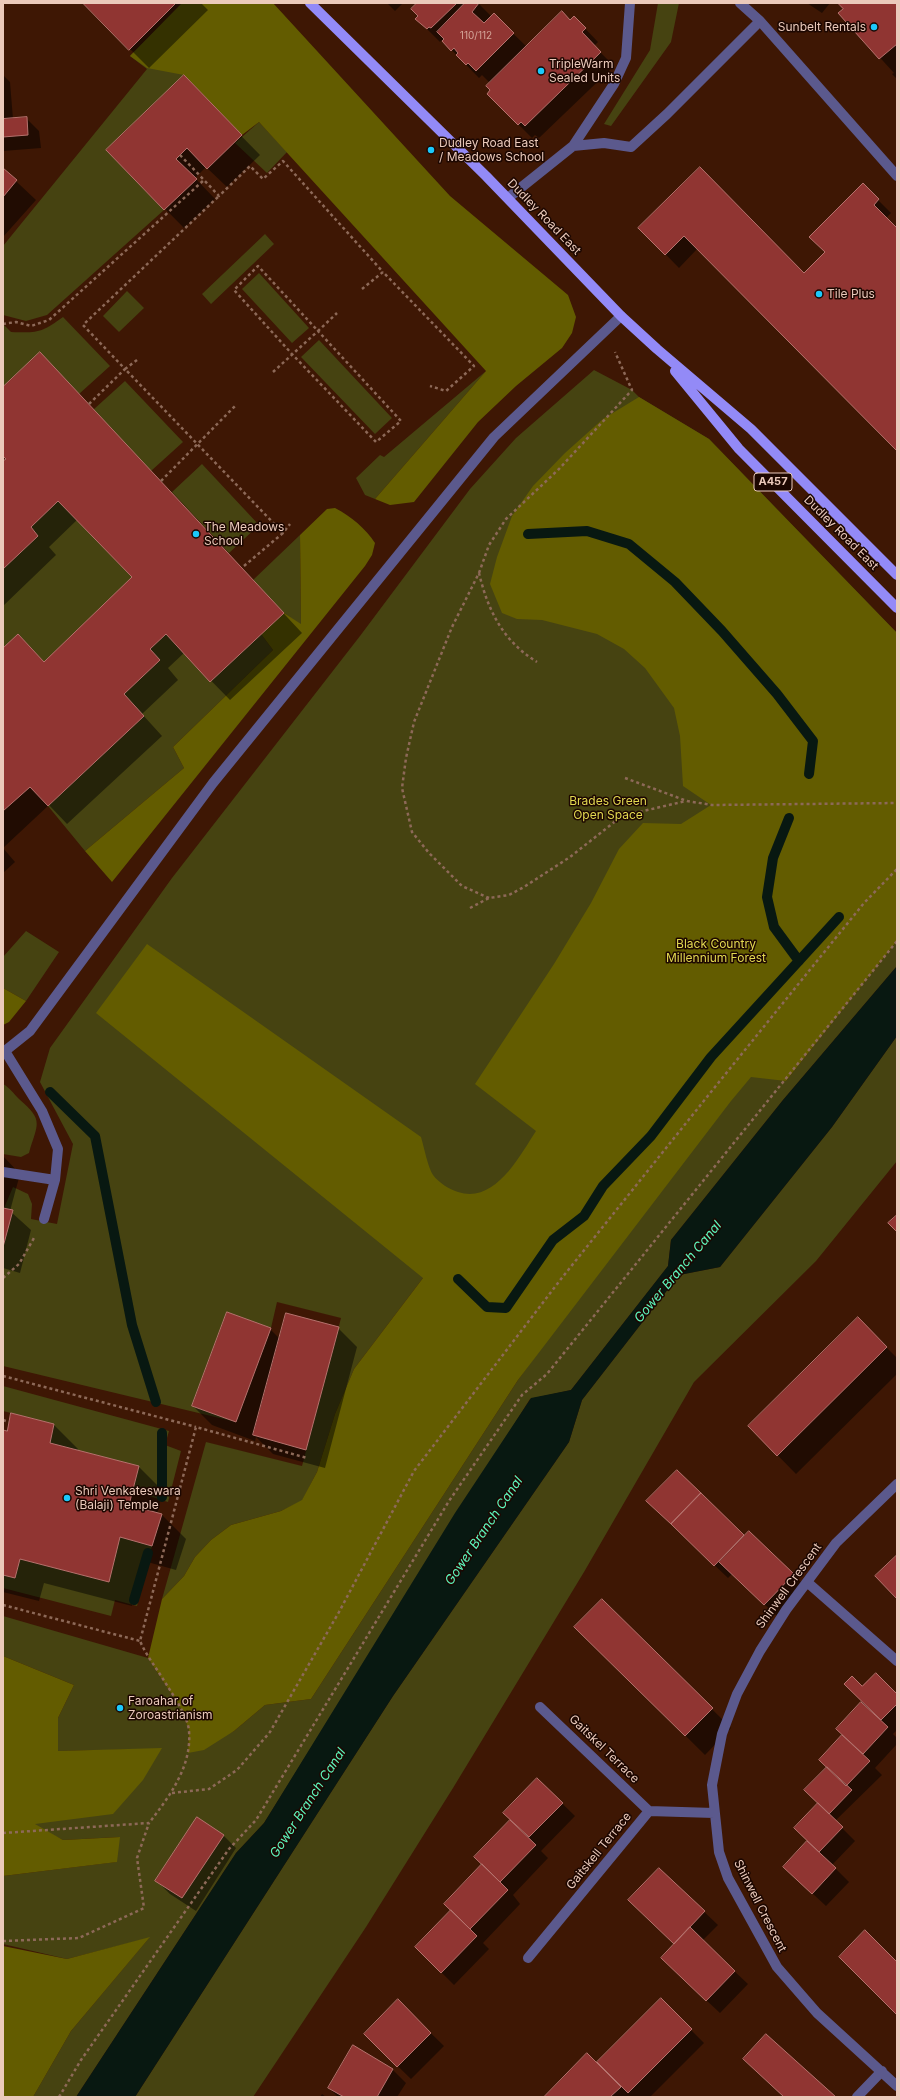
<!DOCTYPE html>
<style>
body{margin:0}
#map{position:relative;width:900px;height:2100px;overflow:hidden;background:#3e1704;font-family:Inter,sans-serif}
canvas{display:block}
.frame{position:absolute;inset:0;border:4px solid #ebcabb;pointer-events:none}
</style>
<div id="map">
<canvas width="900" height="2100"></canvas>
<div class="frame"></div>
</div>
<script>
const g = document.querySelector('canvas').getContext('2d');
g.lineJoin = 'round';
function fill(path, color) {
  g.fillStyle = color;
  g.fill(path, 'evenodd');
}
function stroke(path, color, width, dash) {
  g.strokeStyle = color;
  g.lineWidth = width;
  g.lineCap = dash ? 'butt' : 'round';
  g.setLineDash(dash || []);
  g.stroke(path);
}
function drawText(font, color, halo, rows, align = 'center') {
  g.font = font + ' Inter,sans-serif';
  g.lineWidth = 3;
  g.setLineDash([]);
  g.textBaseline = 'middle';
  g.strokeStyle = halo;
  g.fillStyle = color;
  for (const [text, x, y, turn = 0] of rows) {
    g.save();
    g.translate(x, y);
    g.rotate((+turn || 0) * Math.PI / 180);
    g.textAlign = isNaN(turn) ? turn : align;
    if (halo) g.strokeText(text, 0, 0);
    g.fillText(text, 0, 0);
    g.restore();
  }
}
const green = new Path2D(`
 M182,3L184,75L106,150L164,210L47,315L26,321L3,315V246L147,69L130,56Z
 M658,3H679L671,42L611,126L604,124L650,50Z
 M259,122L287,152L267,173L235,143Z
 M265,234L274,244L211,304L202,294Z
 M259,273L309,328L292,343L242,289Z
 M127,291L144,308L119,332L103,316Z
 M63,317L110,366L79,394L40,353L3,387V324L11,332C38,333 41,333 63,317Z
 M319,340L392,418L375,434L301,357Z
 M594,370L632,390L639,397L709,439L897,633L786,1081L897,941V966L783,1100L671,1240L668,1266L571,1390L530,1399L264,1823L236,1853L76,2097H33L71,2031L149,1938L67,1959L3,1944V1876L116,1862L119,1837L63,1840L30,1824L161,1749L58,1751V1718L74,1685L3,1656V1616L148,1658L180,1707L189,1730L188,1752L234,1731L265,1705L311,1699L518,1380L534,1358L423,1278L354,1369L335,1414L317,1472L302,1501L281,1511L231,1525L211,1540L195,1557L184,1576L162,1599L206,1442L302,1466L341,1318L277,1302L271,1328L227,1312L192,1406L236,1422L3,1366V1247L12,1210L4,1208L13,1187L28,1194L32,1204L31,1219L57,1224L73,1144L40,1082L50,1048L172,878L360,636L470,489L516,438Z
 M486,371L375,499L365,495L356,478L380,455L384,457Z
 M125,381L183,442L151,471L93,410Z
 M202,464L259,525L229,553L172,492Z
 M58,501L132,577L44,662L18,634L3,648V569L38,536L31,527Z
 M300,535L301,625L284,613L253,580Z
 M166,634L210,682L261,634L273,650L173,747L184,768L85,851L48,806L144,716L124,694L160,660L150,649Z
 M26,931L59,952L26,1001L3,988V957Z
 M897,1036V1161L816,1261L694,1382L584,1572L453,1788L366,1927L253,2097H135L393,1696L569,1442L582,1400L679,1275L720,1267L832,1127Z
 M3,1084C9,1087 14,1094 19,1099C45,1121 37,1124 29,1153L21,1157L3,1154Z
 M3,1386L169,1431L165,1445L181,1451L168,1502L133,1491L139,1466L50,1443L54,1424L3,1411Z
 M120,1537L152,1546L137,1606L115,1600L111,1616L3,1588V1575L15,1578L20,1559L108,1582Z`);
const forest = new Path2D(`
 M182,3H273L450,196L568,295L576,317L572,333L562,348L516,386L478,422L414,502L390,505L375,499L486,371L259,122L242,135L184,75L147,68L130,56Z
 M639,397L709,439L897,633V941L786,1081L751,1077L731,1101L518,1380L311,1699L265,1705L234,1731L204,1750L188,1753L189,1730L180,1707L148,1658L162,1599L184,1576L195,1557L211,1540L231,1525L281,1511L302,1500L317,1472L335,1414L354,1369L423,1278L96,1013L147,944L421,1137C424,1147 428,1168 433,1175C439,1183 449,1189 458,1192C495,1204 519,1157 536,1131L475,1084L554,964L591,903L619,849L643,823L681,824L711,805L683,786L680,736L674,708L645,668L624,649L597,634L542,620L517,619L502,613L490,584L497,557L512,516L533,486L565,453L603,419Z
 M335,508C351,516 366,529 375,543L372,555L365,566L112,882L85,851L184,768L173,747L273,650L261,634L284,613L301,624L300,535L327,509Z
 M3,988L26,1001L9,1022L3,1025Z
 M3,1656L74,1685L58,1718V1751L162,1748L143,1780L113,1814L35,1824L63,1840L120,1837L117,1862L3,1876Z
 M150,1937L71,2031L33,2097H3V1946L67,1959Z`);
const water = new Path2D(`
 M897,966V1036L832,1127L720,1267L679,1275L582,1400L569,1442L393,1696L135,2097H76L236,1853L264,1823L455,1513L531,1398L571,1390L668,1266L671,1240L783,1100Z`);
const shadow = new Path2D(`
 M84,3H201L208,10L149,68Z
 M387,3H403L395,11Z
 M418,3H478L492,17L494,15L528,48L574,17L598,42L594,46L614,66L539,138L535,135L532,138L488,94L491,90L490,83L482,75L479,78L442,40L440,42L417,19L420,16Z
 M807,3H830L822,13Z
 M839,3H897V79L892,74L894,73L843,17L844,9Z
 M3,75L10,82L13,119L26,118L39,131L41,148L3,151Z
 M202,96L260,155L227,187L206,167L195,178L215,199L184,228L107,150Z
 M3,169L36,200L3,237Z
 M700,169L804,275L827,252L863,185L891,213L886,218L897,229V449L698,248L679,268L640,228Z
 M59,373L302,633L230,700L184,653L168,668L178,680L142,714L162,736L67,824L49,805L3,848V649L45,663L133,577L78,519L49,547L56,555L3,606V463L7,459L3,455V388Z
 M3,848L15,862L3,873Z
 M3,1156L20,1174L10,1211L31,1230L20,1273L3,1268Z
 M858,1319L897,1358V1374L796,1474L749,1426Z
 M338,1328L357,1347L325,1468L273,1454L256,1437L255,1441L212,1425L193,1406L270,1329L280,1339Z
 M12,1414L54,1425L78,1449L77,1451L139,1467L163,1491L157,1514L162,1515L186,1539L176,1570L144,1561L132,1606L44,1583L39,1601L3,1592V1431L8,1433Z
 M677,1471L744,1536L793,1574L806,1587L778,1617L732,1574L728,1578L661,1514Z
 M602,1600L731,1728L705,1755L576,1627Z
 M862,1688L897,1696V1730L893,1734L897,1738V1744L875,1768L882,1775L835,1821L855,1841L832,1865L849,1882L826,1906L784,1867L808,1841L828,1767L820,1760L843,1735L837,1729L862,1702Z
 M537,1779L575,1816L541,1851L548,1858L513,1895L520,1904L483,1943L489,1949L454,1985L416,1947L452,1910L483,1865L475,1857L511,1820Z
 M223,1835L236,1848L196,1911L170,1894L157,1881Z
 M659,1869L718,1925L702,1941L748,1984L720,2013L675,1971V1944L643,1913Z
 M661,2000L704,2043L650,2097H545L597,2064Z
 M398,2001L444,2046L411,2079L365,2034Z
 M353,2047L393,2070L406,2083L397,2097H338L329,2088Z
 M322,2094L326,2097H320Z`);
const stream = new Path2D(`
 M528,534L587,531L629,544L675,582L722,631L777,694L813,741L809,774
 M789,818L773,858L767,897L774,927L799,961
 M50,1092L95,1136L132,1325L156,1402
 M458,1279L487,1307L506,1308L553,1240L584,1216L603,1186L651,1136L711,1057L839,917
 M162,1433V1497
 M134,1600L148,1553`);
const building = new Path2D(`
 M83,3H176L129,50Z
 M417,3H457L431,28L429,27L427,29L415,19L418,16L411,9Z
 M465,3H479L472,12L484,23L494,13L514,33L476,71L468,63L466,65L456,55L458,53L454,48L451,51L442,41L444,39L437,32Z
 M838,3H897V44L879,59L838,13L843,9Z
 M562,11L570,20L574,16L586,28L582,32L601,52L525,126L521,122L518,125L487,94L490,90L486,86Z
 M184,75L242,135L207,169L187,148L176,159L197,179L164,210L106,150Z
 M27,117L28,135L3,137V119Z
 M700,167L804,273L825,252L809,237L863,183L879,199L874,205L897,228V451L684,236L665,255L638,228Z
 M3,168L17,180L3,197Z
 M40,352L284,613L210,682L166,634L150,649L160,660L124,694L144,716L48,806L30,787L3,811V648L18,634L44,662L132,577L58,501L31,527L38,536L3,569V461L6,459L3,456V387Z
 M3,1208L13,1210L3,1247Z
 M897,1215V1232L888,1223Z
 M227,1312L271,1328L236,1422L192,1406Z
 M286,1313L339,1327L306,1450L253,1435Z
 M858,1317L887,1347L777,1456L748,1426Z
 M11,1413L54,1424L50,1443L139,1466L129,1505L162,1514L152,1546L120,1537L109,1582L20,1559L15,1578L3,1575V1430L7,1431Z
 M677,1470L701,1493L671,1524L646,1501Z
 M701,1493L744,1535L714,1566L671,1524Z
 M749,1531L794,1574L764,1605L719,1562Z
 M897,1555V1599L875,1576Z
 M602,1599L713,1708L685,1736L574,1627Z
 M876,1673L897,1694V1704L881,1720L844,1684L852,1676L862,1686Z
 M861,1702L888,1727L863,1754L836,1729Z
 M842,1735L870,1761L846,1786L819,1760Z
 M827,1767L852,1790L829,1814L804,1790Z
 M537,1778L563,1803L529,1837L503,1813Z
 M818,1803L843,1827L819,1852L794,1828Z
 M197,1817L224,1835L182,1898L155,1881Z
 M510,1820L536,1845L500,1882L474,1857Z
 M807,1841L836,1868L812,1894L783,1867Z
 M482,1864L508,1890L470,1929L444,1904Z
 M659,1868L705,1911L674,1944L628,1900Z
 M451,1910L477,1936L441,1973L415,1947Z
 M690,1927L735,1971L706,2001L661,1958Z
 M865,1930L897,1962V2015L839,1957Z
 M661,1998L692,2029L628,2093L597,2062Z
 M398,1999L431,2033L397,2067L364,2034Z
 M766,2034L836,2097H784L743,2059Z
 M353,2045L393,2069L377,2097H344L328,2088Z
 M587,2053L621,2087L610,2097H544Z`);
const path = new Path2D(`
 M180,155L204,180
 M362,289L383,272L474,366L446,391L430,386
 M3,324L16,322L31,326L49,320L204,180L219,196L250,166L263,179L283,161L383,272
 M137,360L125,369L283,533L290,524
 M273,372L318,331L401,421L376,442L292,354L234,290L258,266L318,331L337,313
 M89,404L125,369L83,325L219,196
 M161,481L235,406
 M244,566L283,533
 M479,573L489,545L506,519L559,469L632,390L615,352
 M625,778L687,801L712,805L897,803
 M489,898L462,886L429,853L412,832L402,788L406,758L414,722L452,627L479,573C488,611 503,641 537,662
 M470,908L489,898L509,895L524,887L570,857L622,816L686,801
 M3,1278L19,1264L34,1238
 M3,1376L196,1427
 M3,1420L9,1422
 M3,1605L140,1641
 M172,1793L209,1789L237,1770L270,1732L339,1612L414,1471L561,1279L715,1087L864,903L897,869
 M3,1833L149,1823C169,1797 192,1767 189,1731C188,1716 171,1692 163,1679C155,1666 146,1655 140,1641L196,1427L307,1458
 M3,1941L79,1938L144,1908L137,1858L149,1823
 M59,2097L81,2060L229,1849L256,1820L449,1501L522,1395L547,1374L897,941`);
const minor = new Path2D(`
 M740,3L760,21L897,176
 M573,146L614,84L626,58L630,3
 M508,198L573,146L604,143L631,147L667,114L760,21
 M5,1051L30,1031L213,783L494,437L621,316
 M3,1052L5,1051L42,1111L58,1149L55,1180
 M3,1172L55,1180L44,1219
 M897,1484L836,1543L786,1610L760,1651L737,1694L722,1734L712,1785L719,1852L728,1878L777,1967L817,2013L897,2086
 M807,1582L897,1661
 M540,1707L649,1811
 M528,1958L649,1811L714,1813
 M857,2097L882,2071`);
const major = new Path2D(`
 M310,3L486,176L621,316L657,349L751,429L897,575
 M675,371L739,449L897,608`);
const markers = [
 [874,27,4,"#1bc9fc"],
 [541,71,4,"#1bc9fc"],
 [431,150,4,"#1bc9fc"],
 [819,294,4,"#1bc9fc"],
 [196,534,4,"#1bc9fc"],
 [67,1498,4,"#1bc9fc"],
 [120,1708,4,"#1bc9fc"]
];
const numberNames = [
 ["110/112",476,36]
];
const shields = [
 [773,482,38]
];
const shieldNames = [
 ["A457",773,482]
];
const poiNames = [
 ["Sunbelt Rentals",866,27,"right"],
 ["TripleWarm",549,64],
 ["Sealed Units",549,78],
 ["Dudley Road East",439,143],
 ["/ Meadows School",439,157],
 ["Tile Plus",827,294],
 ["The Meadows",204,527],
 ["School",204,541],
 ["Shri Venkateswara",75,1491],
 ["(Balaji) Temple",75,1505],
 ["Faroahar of",128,1701],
 ["Zoroastrianism",128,1715]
];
const streetNames = [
 ["Dudley Road East",544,217,46],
 ["Dudley Road East",841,533,45],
 ["Shinwell Crescent",789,1586,-54],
 ["Gaitskel Terrace",604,1749,44],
 ["Gaitskell Terrace",599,1851,-51],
 ["Shinwell Crescent",760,1906,63]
];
const parkNames = [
 ["Brades Green",608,801],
 ["Open Space",608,815],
 ["Black Country",716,944],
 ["Millennium Forest",716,958]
];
const waterNames = [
 ["Gower Branch Canal",678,1272,-50],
 ["Gower Branch Canal",484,1531,-56],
 ["Gower Branch Canal",308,1803,-57]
];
fill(green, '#464311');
fill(forest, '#635c00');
fill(water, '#081811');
fill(shadow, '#0007');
stroke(stream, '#081811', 10);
fill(building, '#903532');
stroke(building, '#b5726d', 1);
stroke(path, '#8d6958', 2.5, [3, 3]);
stroke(minor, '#5b598d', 10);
stroke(major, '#938af7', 10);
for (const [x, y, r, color] of markers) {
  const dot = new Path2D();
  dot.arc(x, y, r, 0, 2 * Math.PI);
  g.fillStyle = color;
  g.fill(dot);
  stroke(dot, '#1c0701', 1.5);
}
drawText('10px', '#d4a599', null, numberNames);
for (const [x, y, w] of shields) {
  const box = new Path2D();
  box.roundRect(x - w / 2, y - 9, w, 18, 3);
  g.fillStyle = '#1c0701';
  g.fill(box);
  stroke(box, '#ebcabb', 1);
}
drawText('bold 11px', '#ebcabb', null, shieldNames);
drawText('12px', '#ebcabb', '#1c0701', poiNames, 'left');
drawText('12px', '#ebcabb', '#1c0701', streetNames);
drawText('12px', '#e2d850', '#1c0701', parkNames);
drawText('italic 13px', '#5df7be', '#1c0701', waterNames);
</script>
